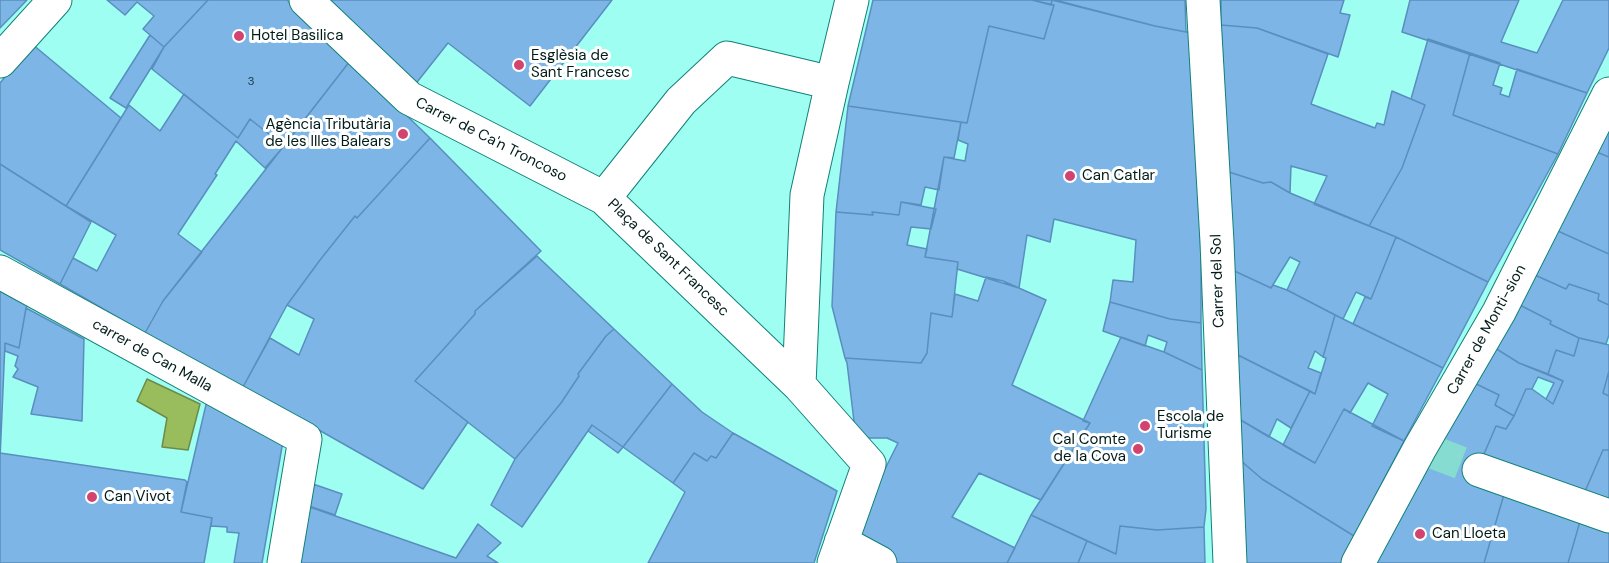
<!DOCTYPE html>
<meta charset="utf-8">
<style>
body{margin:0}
canvas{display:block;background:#9ffef2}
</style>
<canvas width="1609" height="563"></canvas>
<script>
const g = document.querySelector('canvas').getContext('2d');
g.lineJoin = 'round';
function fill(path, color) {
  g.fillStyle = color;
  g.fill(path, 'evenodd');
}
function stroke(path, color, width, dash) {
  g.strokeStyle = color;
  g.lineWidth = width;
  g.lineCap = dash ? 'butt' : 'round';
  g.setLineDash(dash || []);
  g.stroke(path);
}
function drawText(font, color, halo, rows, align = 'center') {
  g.font = font + ' "DM Sans",sans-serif';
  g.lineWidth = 6;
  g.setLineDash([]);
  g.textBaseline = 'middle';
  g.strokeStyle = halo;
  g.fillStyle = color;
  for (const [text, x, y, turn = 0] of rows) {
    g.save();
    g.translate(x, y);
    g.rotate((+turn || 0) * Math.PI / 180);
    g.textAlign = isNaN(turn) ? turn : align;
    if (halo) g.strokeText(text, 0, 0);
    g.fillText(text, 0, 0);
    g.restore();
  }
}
const water = new Path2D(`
 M147,379L200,404L188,450L162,447L167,418L137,401Z`);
const building = new Path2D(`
 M0,0H27L0,28Z
 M107,0H208L164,47L143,29L154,16L137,2L125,15Z
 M208,0H287L350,61L284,146L250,119L238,138L152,69L164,47Z
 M322,0H612L530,106L448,43L414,86Z
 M873,0H1032L1054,5L1044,39L989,26L967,123L848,106Z
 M1032,0H1052L1051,5Z
 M1052,0L1155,26L1186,32H1194L1201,260V323L1170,319L1110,302L1113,280L1133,282L1136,240L1054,219L1050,242L1027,235L1019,288L957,269L958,262L925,257L944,157L965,161L968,144L958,140L961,122L967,123L989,26L1044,39L1054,5H1051Z
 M1055,0H1185L1186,32L1155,26Z
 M1221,0H1344L1340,13L1350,15L1338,57L1257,28L1221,25Z
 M1410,0H1519L1501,42L1537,53L1563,0H1609V48L1587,93L1402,32Z
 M1221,25L1257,28L1328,54L1311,104L1375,128L1377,123L1384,125L1392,91L1425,105L1402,168L1369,226L1314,204L1327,176L1291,166L1290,193L1271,182L1263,183L1229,172Z
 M150,35L164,47L126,108L110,98Z
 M1428,39L1470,53L1453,115L1558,154L1488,282L1396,237L1369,226L1402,168L1425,105L1411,99Z
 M32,44L121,118L66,206L0,164V83Z
 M1470,53L1500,63L1493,85L1502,88L1500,94L1509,97L1517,69L1587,93L1558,154L1453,115Z
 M350,61L430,138L357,218L355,216L320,260L287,305L243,387L145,333L163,301Z
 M184,94L238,138L250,119L284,146L265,168L236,141L215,174L217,175L178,234L202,252L163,301L145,333L60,284L73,258L97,271L116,235L66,206L129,105L160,131Z
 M848,106L961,122L954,158L944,157L939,190L925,187L921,205L901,202L899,215L872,212L873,215L836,212Z
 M1609,118V157L1594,151Z
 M430,138L541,251L475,311V314L415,381L468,422L423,489L243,387L270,338L299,355L314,319L287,305L320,260L355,216L357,218Z
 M1594,151L1609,157V254L1549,227Z
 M0,164L91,222L60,284L0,250Z
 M1229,172L1263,183L1271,182L1290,193L1396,237L1371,299L1356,292L1343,319L1287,290L1300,262L1290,257L1271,288L1228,268Z
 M901,202L936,209L931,229L911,227L907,245L927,249L925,257L958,262L952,317L931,313L927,353L921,363L845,358L832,306L836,212L873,215L872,212L899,215Z
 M1549,227L1609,254V305L1598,300L1599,294L1569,284L1566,289L1526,271Z
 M1396,237L1488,282L1443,368L1353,324L1365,297L1371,299Z
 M537,256L614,329L606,336L578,374L579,376L561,403L515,459L415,381L475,314V311Z
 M1228,268L1271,288L1273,285L1287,290L1335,315L1323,357L1315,351L1308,368L1321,373L1315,394L1228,350Z
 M1526,271L1566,289L1569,284L1599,294L1598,300L1609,305V335L1606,344L1579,338L1550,324L1551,321L1510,300Z
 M986,277L1003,281L1046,300L1012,385L1090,423L1041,500L979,473L952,517L1015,548L1007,563H896L859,542L872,495L898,443L887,438H856L847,363L845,358L921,363L927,353L931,313L952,317L955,294L978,301Z
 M0,283L33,295L26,308L19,348L5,343L0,459Z
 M1510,300L1551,321L1550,324L1579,338L1574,356L1556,350L1548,374L1519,363L1487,343Z
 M1110,302L1170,319L1201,323L1202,370L1164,352L1167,342L1148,335L1145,346L1103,331Z
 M26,308L84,339L82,421L31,414L38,387L13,377L18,369L15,366L18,356L5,351V343L19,348Z
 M1335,315L1443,368L1404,441L1372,426L1388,394L1368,383L1350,413L1344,409L1315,463L1283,445L1310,391L1315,394L1326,358L1323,357Z
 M614,329L672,384L623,447L592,425L522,527L491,505L515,459L561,403L579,376L578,374L606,336Z
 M1121,337L1164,352L1202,370L1206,509L1204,527L1157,530L1120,526L1116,554L1031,515L1090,423L1083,421Z
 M1579,338L1609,345V371L1603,393L1609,396V450H1603L1583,496L1481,461L1496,426L1506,429L1514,416L1526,389H1532L1553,404L1563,381L1548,374L1556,350L1574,356Z
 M1487,343L1519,363L1563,381L1553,404L1546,399L1554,383L1538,377L1532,389H1526L1514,416L1495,405L1499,395L1468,380Z
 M1232,352L1310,391L1291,428L1277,419L1269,437L1239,419Z
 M1609,371V396L1603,393Z
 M1468,380L1499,395L1495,405L1514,416L1506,429L1496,426L1481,461L1505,491L1484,563H1373Z
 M672,384L702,412L733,433L716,458L711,456L707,461L694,453L673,483L623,447Z
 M208,396L283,441L262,563H234L239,533L227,532V527L211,526L212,518L181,512Z
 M1344,409L1404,441L1354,536L1262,479L1240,460L1239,419L1315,463Z
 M592,425L623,447L618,453L588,431Z
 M733,433L837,491L814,563H648L685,492L673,483L694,453L707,461L711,456L716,458Z
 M1603,450H1609V505L1583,496Z
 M0,453L185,480L187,482L181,512L212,518L204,563H0Z
 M1233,454L1262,479L1354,536L1341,563H1238Z
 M313,484L342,494L335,515L309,506Z
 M1505,491L1581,518L1568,563H1484Z
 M304,505L456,558L478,524L501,543L487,556L498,563H293Z
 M1031,515L1087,541L1078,563H1007Z
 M1581,518L1609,527V563H1568Z
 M1120,526L1157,530L1204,527L1205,563H1078L1087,541L1116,554Z`);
const streetTunnel = new Path2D(`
 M1430,451L1479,470`);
const street = new Path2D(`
 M306,0L409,98L604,198
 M1203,0L1217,242L1230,563
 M0,61L55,0
 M832,83L852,0
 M0,272L305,439L284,563
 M799,385L807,195L832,83L727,58L681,101L604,198L799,385L869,464L834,563
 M1479,470L1609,516
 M841,542L880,563
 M1358,563L1420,448L1499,312L1609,94`);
const markers = [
 [239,36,6,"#d2446f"],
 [519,65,6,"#d2446f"],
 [403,134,6,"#d2446f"],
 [1070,176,6,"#d2446f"],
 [1145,426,6,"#d2446f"],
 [1138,449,6,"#d2446f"],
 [92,497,6,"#d2446f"],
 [1420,534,6,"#d2446f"]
];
const numberNames = [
 ["3",251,82]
];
const poiNames = [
 ["Hotel Basilica",251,36],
 ["Esglèsia de",531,56],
 ["Sant Francesc",531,73],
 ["Agència Tributària",391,125,"right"],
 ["de les Illes Balears",391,142,"right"],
 ["Can Catlar",1082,176],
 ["Escola de",1157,417],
 ["Turisme",1157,434],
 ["Cal Comte",1126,440,"right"],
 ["de la Cova",1126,457,"right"],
 ["Can Vivot",104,497],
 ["Can Lloeta",1432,534]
];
const streetNames = [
 ["Carrer de Ca'n Troncoso",491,140,27],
 ["Plaça de Sant Francesc",668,258,44],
 ["Carrer del Sol",1218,281,-92],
 ["Carrer de Monti-sion",1487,330,-61],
 ["carrer de Can Malla",152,356,29]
];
fill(water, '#99bc5d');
stroke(water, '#6b8c49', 1.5);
fill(building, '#7db5e6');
stroke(building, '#588fbe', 1.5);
stroke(streetTunnel, '#87dcd1', 33, [33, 16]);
stroke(street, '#118178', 35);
stroke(street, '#fff', 33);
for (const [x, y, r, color] of markers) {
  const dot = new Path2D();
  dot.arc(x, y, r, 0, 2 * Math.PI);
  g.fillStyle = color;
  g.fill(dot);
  stroke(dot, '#fff', 2);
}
drawText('12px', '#1f424c', null, numberNames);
drawText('15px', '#001c19', '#fff', poiNames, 'left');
drawText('15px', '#001c19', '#fff', streetNames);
</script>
